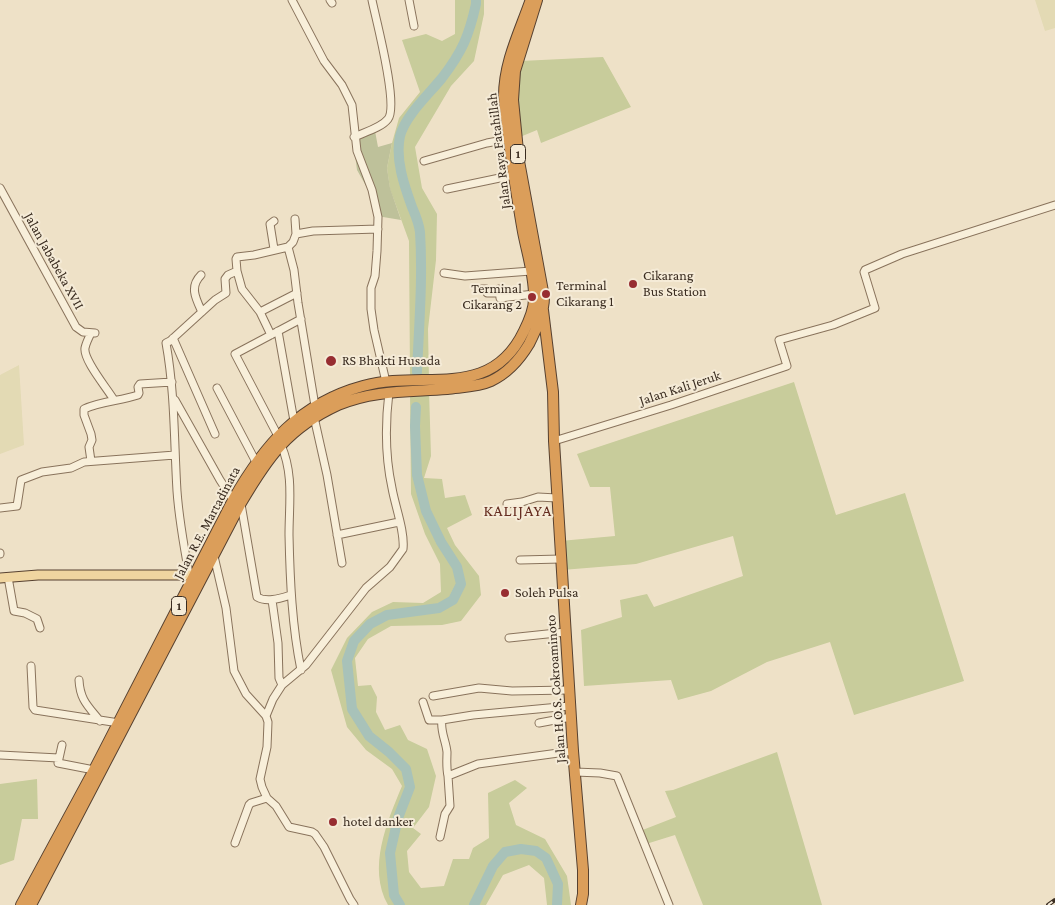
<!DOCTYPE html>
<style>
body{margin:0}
canvas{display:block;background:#eee1c7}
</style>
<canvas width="1055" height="905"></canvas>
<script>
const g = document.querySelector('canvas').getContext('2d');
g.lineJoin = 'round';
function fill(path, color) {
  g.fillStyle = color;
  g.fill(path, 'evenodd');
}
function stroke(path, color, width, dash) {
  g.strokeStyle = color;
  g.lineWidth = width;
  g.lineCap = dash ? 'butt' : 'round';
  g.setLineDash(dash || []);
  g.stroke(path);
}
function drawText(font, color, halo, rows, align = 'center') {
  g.font = font + ' "Crimson Pro",serif';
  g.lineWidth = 4;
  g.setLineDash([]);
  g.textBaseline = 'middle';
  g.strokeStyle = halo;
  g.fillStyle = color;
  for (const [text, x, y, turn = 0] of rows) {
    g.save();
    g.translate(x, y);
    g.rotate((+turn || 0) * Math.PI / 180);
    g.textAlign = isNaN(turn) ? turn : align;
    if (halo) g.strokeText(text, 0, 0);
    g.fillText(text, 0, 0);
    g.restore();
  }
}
const farmland = new Path2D(`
 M1035,0H1055V28L1045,31Z
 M19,365L24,445L0,454V375Z`);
const green = new Path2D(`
 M455,0H484V14L474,61L451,86L415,147L422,188L437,214L436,260L428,329L429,380H410V390H429L431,456L424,478L442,479L445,498L465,495L472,515L447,528L455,545L479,576L481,595L461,621L442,625L391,626L368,639L355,658L358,686L371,685L377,697L376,712L385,730L400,725L408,740L427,749L436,776L429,807L413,828L421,834L407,851L409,872L421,888L444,886L453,859H469L473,848L489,838L488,793L515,780L527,788L509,803L516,825L545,839L567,876L571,905H547L544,878L529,865L503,875L486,905H388C367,868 387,822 402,786L392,769L366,750L347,727L331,670L347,638L372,612L393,602L423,603L441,592L440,564L425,534L411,494L410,391C370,394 332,403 300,427C258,458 236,511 214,555C192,597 171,639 149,681L142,677L246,477C287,414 335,385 410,380L409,241L390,189L387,168L392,143L399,118L420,92L402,40L426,34L442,41L455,34Z
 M603,57L631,107L541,143L537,130L520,137L516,97L521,61Z
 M794,382L836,515L905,493L964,681L854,715L830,642L767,662L711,691L678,700L671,680L584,686L581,630L622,617L620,600L647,594L654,607L743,576L733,536L636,564L562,570L560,541L615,536L610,487H590L577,454Z
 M777,752L822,905H703L675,835L646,844L640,831L676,817L665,791L673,790Z
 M37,779L38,819H22L14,860L0,865V784Z`);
const cemetery = new Path2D(`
 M375,131L378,147L392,143L387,168L390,188L401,220L377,216L370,193L357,170L353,139Z`);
const river = new Path2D(`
 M417,372C419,325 423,278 420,232C419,223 415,214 412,207C404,185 395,159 400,136C405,116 429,94 442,78C462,52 469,36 476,4V0
 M400,905L394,895L390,853L398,818L410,787L406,769L389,752L369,736L352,709L347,661L354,641L370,624L387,615L439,608L453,600L461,584L457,567L441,542L426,511L417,475L415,426L416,407
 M474,905L493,866L505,852L521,849L536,851L546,858L558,884L557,905`);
const minor = new Path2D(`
 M292,0L324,61L342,85L352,105L357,151L372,190L378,217L377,251L375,276L371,288V309L374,330L386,382
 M330,0L332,3
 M409,0L414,26
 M354,137C365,132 381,128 388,119C399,105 376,20 372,0
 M424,161L487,143L509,139
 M0,188L76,327L83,332L95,333
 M447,189L514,175
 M295,219L296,234
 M288,247L294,270L298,303L315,406
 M274,249L270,224L274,221
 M237,271L242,289L260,312
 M444,273L465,276L531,271
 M201,275C189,287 196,299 202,312
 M482,289H486L487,293H499
 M499,289L500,298L534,294
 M278,331L294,421
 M91,333C89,337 86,343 85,348C83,360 107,388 114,400
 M271,335L260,312L297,293
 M173,338L215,434
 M217,388L256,462
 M175,400L220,480L233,500
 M314,417L327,475L342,563
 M278,436L235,354L301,319
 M554,441L671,405L787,366L779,340L833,325L875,308L864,272L865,270L902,254L1055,205
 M281,445C294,474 289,504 289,535C290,580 292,626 301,670
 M91,461L89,447L92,440L91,434L84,415V409C101,401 120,401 138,395L139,393L138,387L140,384L172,382
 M241,504L257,597C267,603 281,598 291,595
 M507,504L522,502L538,497L557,498
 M0,508L17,506L21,480L42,472L71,468L84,462L175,455
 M337,535L399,522
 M0,553V554
 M214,556L226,608L234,671L246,694L266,716L268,722L267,747L260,779L262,787L267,798L276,806L289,827L312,832L315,834L324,847L350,899L354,905
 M520,560L561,559
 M189,574C184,547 179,519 177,491C174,442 175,393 166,343L170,341L215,300L226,293L225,279L228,275L237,271L236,259L237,257L254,255L288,247L293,242L296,234L313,231L378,229
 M8,577L14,611L25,613L37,619L40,628
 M272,600L278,643L279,678L282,685
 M509,638L566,632
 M31,666L33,707L35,710L119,723
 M79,680C80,700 88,706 100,721
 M433,696L479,688L512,691L569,690
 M423,702L429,720H442
 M266,716L273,699L282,685L306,665L366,588L390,567L403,549C405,531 395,506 392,488C385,456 385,425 389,392
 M539,723L571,717
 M62,745L58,763L94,770
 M0,755L59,758
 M575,772L600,773L617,776L669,905
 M448,776C446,767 447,759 447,752C446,741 440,731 442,720L473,715L570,706
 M440,837L445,814L450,806L448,776L478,764L573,751
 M235,843L249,805L251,803L267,798`);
const major = new Path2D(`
 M0,578L38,575H195`);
const highway = new Path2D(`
 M543,310L553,392L554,441L573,751L583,870V894L581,905
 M21,905L94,770L233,500C264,445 300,403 363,386C424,369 490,402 524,331C529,321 534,309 534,299C535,277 527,253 523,232C518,204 514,177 510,149C508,132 505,114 504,96C504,63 519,33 530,2
 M31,905L241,503C268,457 288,428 338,405C373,390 410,392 447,389C461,387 478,387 491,381C508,373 520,359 529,344C536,330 544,313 544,297L519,161L513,100L515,71L537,0`);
const rail = new Path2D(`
 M1048,905L1055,900`);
const markers = [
 [633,284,5,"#972d31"],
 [546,294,5,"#972d31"],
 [532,297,5,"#972d31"],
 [331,361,6,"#972d31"],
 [505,593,5,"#972d31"],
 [333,822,5,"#972d31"]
];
const shields = [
 [518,154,15],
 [179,606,15]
];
const shieldNames = [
 ["1",518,154],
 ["1",179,606]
];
const streetNames = [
 ["Jalan Raya Fatahillah",499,151,-97],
 ["Jalan Jababeka XVII",54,261,61],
 ["Jalan Kali Jeruk",680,388,-18],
 ["Jalan R.E. Martadinata",207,523,-62],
 ["Jalan H.O.S. Cokroaminoto",556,689,-94]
];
const poiNames = [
 ["Cikarang",643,276],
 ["Bus Station",643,292],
 ["Terminal",556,286],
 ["Cikarang 1",556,302],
 ["Terminal",522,289,"right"],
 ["Cikarang 2",522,305,"right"],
 ["RS Bhakti Husada",342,361],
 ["Soleh Pulsa",515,593],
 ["hotel danker",343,822]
];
const quarterNames = [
 ["KALIJAYA",518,511]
];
fill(farmland, '#e3dab4');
fill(green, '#c8cc9b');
fill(cemetery, '#bec19a');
stroke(river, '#a8c2b9', 10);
stroke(minor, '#89735c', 9);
stroke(major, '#574130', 11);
stroke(highway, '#574130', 12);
stroke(minor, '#f8efda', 7);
stroke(major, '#f0d5a0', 9);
stroke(highway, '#db9e5a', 10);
stroke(rail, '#3a2c20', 4);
stroke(rail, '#f5ebd7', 2, [5.5]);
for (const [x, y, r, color] of markers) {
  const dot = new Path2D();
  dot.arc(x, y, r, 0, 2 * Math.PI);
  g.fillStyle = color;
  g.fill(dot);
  stroke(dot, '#f5ebd7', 2);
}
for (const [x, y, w] of shields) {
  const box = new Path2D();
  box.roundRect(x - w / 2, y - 9.5, w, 19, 4);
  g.fillStyle = '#f5ebd7';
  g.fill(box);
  stroke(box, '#3a2c20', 1);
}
drawText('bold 12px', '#3a2c20', null, shieldNames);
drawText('14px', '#3a2c20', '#f5ebd7', streetNames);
drawText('14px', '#3a2c20', '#f5ebd7', poiNames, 'left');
g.letterSpacing = '1px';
drawText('16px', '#662d20', '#f5ebd7', quarterNames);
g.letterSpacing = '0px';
</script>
